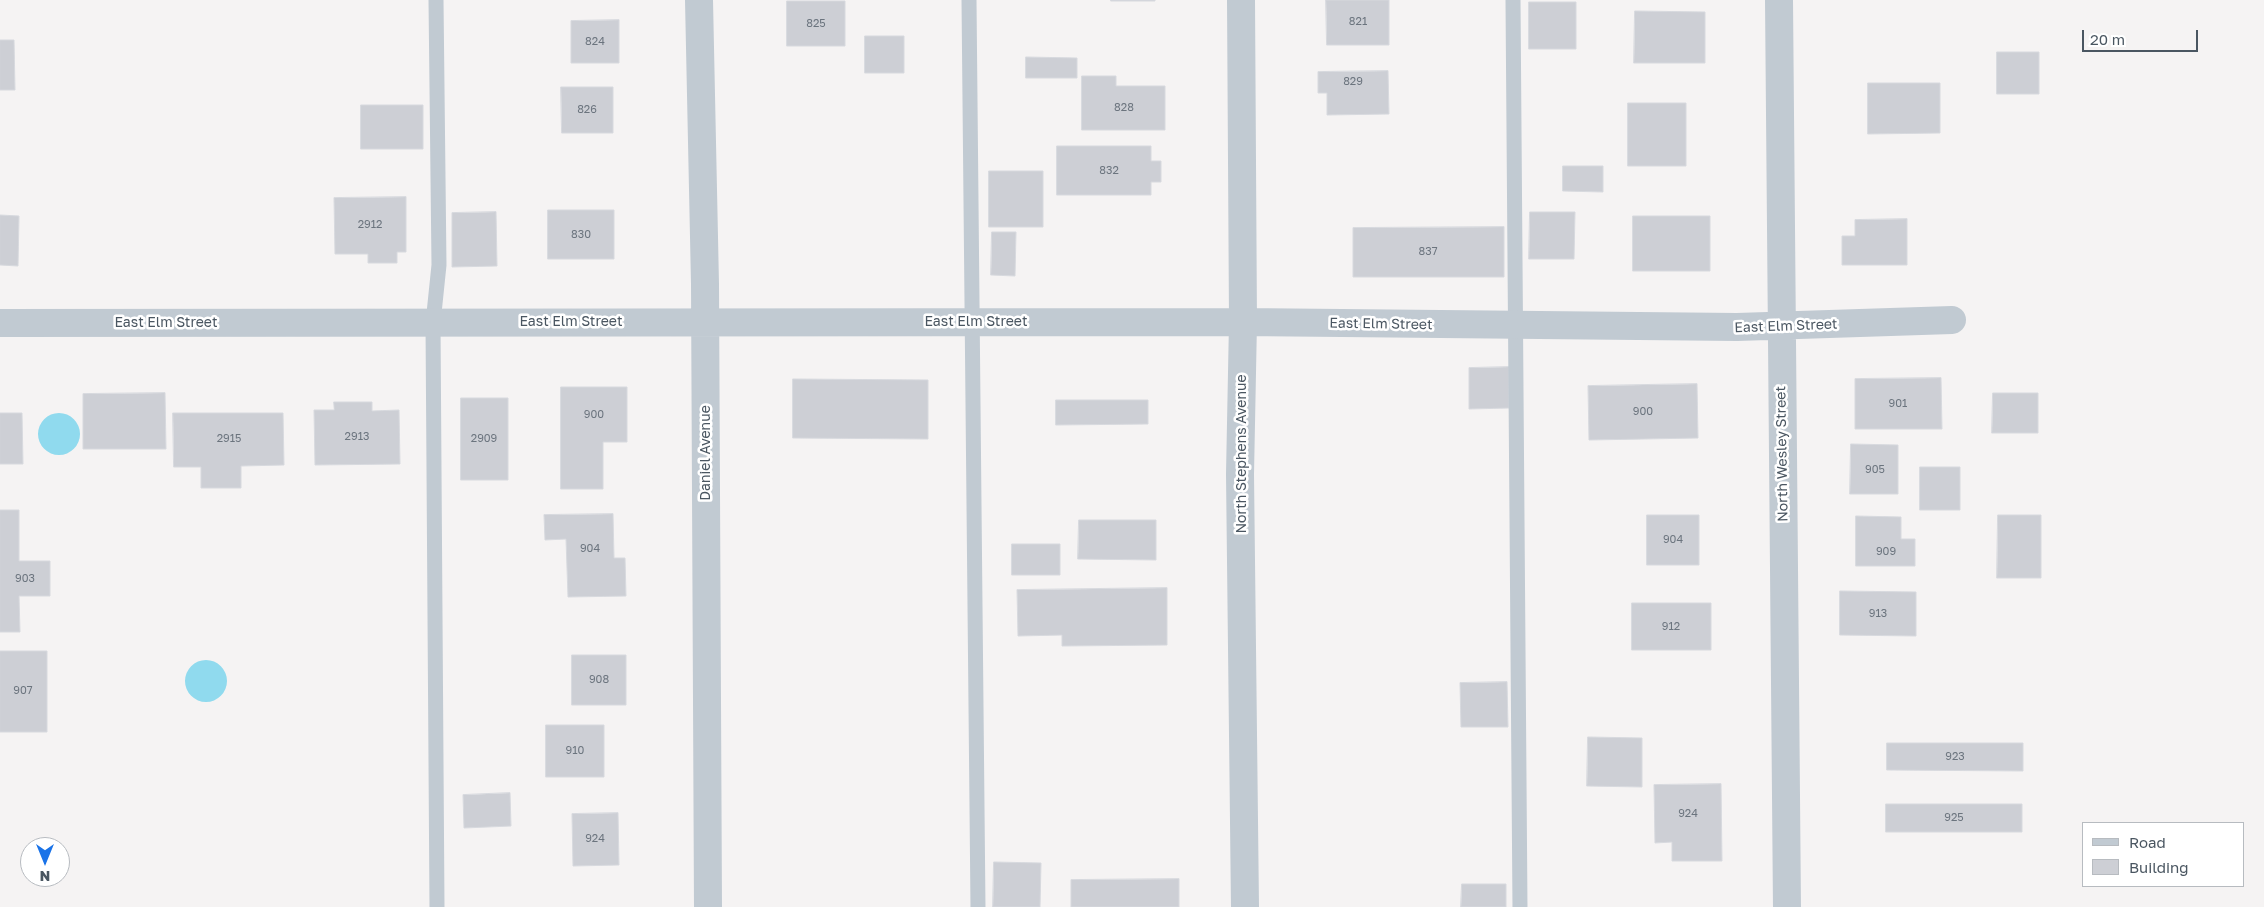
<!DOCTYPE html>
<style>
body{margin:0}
#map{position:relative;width:2264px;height:907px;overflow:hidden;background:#f5f3f3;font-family:"Golos Text",sans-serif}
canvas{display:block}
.legend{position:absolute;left:2082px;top:822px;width:162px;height:65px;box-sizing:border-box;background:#fff;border:1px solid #b7bbc0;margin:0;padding:6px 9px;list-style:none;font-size:15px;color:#4a5661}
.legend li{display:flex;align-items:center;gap:10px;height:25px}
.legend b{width:25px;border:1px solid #b7bbc0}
.north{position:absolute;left:20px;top:837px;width:50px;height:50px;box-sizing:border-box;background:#fff;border:1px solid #b7bbc0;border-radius:50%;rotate:180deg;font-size:14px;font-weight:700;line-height:20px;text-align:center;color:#4a5661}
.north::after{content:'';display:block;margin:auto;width:18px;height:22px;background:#1a73e8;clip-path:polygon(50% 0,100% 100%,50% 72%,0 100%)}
.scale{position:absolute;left:2082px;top:30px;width:116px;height:22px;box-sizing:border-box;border:2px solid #4a5661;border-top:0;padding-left:6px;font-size:15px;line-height:18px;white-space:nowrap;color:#4a5661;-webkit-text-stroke:4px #fff;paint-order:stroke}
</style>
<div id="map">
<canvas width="2264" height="907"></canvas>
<ul class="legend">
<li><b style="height:6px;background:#c1cad2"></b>Road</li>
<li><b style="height:14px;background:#cdcfd5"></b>Building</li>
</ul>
<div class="north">N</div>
<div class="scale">20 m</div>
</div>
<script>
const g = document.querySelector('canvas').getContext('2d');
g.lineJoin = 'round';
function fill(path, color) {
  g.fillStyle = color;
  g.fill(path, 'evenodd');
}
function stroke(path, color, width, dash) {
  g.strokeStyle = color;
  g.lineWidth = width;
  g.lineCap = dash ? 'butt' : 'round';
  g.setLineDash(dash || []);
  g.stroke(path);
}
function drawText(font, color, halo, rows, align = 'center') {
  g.font = font + ' "Golos Text",sans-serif';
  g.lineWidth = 5;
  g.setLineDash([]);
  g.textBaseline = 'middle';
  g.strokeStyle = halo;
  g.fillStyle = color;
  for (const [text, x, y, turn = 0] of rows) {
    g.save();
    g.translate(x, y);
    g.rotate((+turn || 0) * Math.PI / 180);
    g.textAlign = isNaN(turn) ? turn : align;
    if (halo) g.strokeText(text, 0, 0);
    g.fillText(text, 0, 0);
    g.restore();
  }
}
const water = new Path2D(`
 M38 434a21 21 0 1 1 42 0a21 21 0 1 1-42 0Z
 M185 681a21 21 0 1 1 42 0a21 21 0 1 1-42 0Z`);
const building = new Path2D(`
 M1111,0H1155V1H1111Z
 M1326,0H1389V45H1327Z
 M787,1H845V46H787Z
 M1529,2H1576V49H1529Z
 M1635,11L1705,12V63H1634Z
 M619,20V63H571V21Z
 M865,36H904V73H865Z
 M0,40H14L15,90H0Z
 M1997,52H2039V94H1997Z
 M1026,57L1077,58V78H1026Z
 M1388,71L1389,114L1327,115V93H1318V72Z
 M1082,76H1116V86H1165V130H1082Z
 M1868,83H1940V133L1868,134Z
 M561,87H613V133H562Z
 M1628,103H1686V166H1628Z
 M361,105H423V149H361Z
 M1057,146H1151V161H1161V182H1151V195H1057Z
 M1563,166H1603V192L1563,191Z
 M989,171H1043V227H989Z
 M406,197V252H397V263H368V254H335L334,198Z
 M548,210H614V259H548Z
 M496,212L497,266L452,267V213Z
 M1530,212H1575L1574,259H1529Z
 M0,215L19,216L18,266L0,265Z
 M1633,216H1710V271H1633Z
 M1907,219V265H1842V236H1855V220Z
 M1504,227V277H1353V228Z
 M992,232H1016L1015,276L991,275Z
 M1509,367V408L1469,409V368Z
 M1941,378L1942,429H1855V379Z
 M793,379L928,380V439L793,438Z
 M1697,384L1698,438L1589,440L1588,386Z
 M561,387H627V442H603V489H561Z
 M165,393L166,449H83V394Z
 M1993,393H2038V433H1992Z
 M461,398H508V480H461Z
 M1056,400H1148V424L1056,425Z
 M334,402H372V411L399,410L400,464L315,465L314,410H334Z
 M0,413H22L23,464H0Z
 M173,413H283L284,465L241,466V488H201V467H174Z
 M1851,444L1898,445V494H1850Z
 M1920,467H1960V510H1920Z
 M0,510H19V561H50V596H19L20,632H0Z
 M613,514L614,558H625L626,596L568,597L566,539L545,540L544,515Z
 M1647,515H1699V565H1647Z
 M1998,515H2041V578H1997Z
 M1856,516L1901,517V539H1915V566H1856Z
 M1079,520H1156V560L1078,559Z
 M1012,544H1060V575H1012Z
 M1167,588V645L1062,646V635L1018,636L1017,590Z
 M1840,591L1916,592V636L1840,635Z
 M1632,603H1711V650H1632Z
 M0,651H47V732H0Z
 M572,655H626V705H572Z
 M1507,682L1508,727H1461L1460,683Z
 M546,725H604V777H546Z
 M1588,737L1642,738V787L1587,786Z
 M1887,743H2023V771L1887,770Z
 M1721,784L1722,861H1672V842L1655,843L1654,785Z
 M510,793L511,826L464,828L463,795Z
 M1886,804H2022V832H1886Z
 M618,813L619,865L573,866L572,814Z
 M994,862L1041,863L1040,907H993Z
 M1179,879V907H1071V880Z
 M1462,884H1506V907H1461Z`);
const lane = new Path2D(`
 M436,0L439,265L433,323L437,907
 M969,0L978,907
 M1513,0L1520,907`);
const street = new Path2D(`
 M699,0L705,284L708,907
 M1241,0L1243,322L1240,474L1245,907
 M1779,0L1787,907
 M0,323L1243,322L1737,327L1952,320`);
const numberNames = [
 ["821",1358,22],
 ["825",816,24],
 ["824",595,42],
 ["829",1353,82],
 ["828",1124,108],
 ["826",587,110],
 ["832",1109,171],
 ["2912",370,225],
 ["830",581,235],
 ["837",1428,252],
 ["901",1898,404],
 ["900",1643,412],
 ["900",594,415],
 ["2913",357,437],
 ["2915",229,439],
 ["2909",484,439],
 ["905",1875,470],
 ["904",1673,540],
 ["904",590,549],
 ["909",1886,552],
 ["903",25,579],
 ["913",1878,614],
 ["912",1671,627],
 ["908",599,680],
 ["907",23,691],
 ["910",575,751],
 ["923",1955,757],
 ["924",1688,814],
 ["925",1954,818],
 ["924",595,839]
];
const streetNames = [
 ["East Elm Street",571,322],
 ["East Elm Street",976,322],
 ["East Elm Street",166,323],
 ["East Elm Street",1381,324,1],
 ["East Elm Street",1786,326,-2],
 ["Daniel Avenue",706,453,-90],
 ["North Stephens Avenue",1242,454,-90],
 ["North Wesley Street",1782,454,-91]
];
fill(water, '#90daee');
fill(building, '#cdcfd5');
stroke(building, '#d7d9de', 1);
stroke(lane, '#c1cad2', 15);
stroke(street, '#c1cad2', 28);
drawText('11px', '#6b747e', null, numberNames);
drawText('14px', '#4a5661', '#fff', streetNames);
</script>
